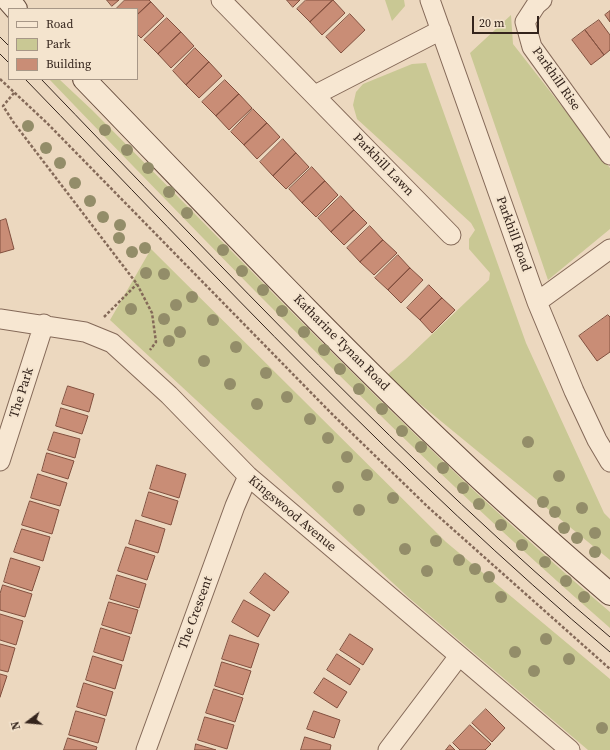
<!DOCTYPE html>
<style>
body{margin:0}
#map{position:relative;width:610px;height:750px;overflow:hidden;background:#ecd8bf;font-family:"Source Serif 4",serif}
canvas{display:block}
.legend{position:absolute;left:8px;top:8px;width:130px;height:72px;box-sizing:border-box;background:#f4e4ce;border:1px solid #a79787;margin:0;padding:5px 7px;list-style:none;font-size:12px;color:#34241c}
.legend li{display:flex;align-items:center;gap:8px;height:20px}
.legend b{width:20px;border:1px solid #a79787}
.north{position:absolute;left:8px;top:702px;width:40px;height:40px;-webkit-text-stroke:3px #f4e4ce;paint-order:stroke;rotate:254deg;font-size:11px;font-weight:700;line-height:16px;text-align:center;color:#34241c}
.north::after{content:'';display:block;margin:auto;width:14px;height:18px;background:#34241c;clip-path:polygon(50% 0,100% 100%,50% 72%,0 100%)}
.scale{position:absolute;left:472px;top:16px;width:67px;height:18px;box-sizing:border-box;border:2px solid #34241c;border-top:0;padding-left:5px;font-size:12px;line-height:14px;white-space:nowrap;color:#34241c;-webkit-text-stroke:3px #f4e4ce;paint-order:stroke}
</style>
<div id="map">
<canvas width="610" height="750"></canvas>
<ul class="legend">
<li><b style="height:5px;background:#f7e7d2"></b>Road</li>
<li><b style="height:11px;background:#c9c894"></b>Park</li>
<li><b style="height:11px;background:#c98d76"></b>Building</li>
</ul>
<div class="north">N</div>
<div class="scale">20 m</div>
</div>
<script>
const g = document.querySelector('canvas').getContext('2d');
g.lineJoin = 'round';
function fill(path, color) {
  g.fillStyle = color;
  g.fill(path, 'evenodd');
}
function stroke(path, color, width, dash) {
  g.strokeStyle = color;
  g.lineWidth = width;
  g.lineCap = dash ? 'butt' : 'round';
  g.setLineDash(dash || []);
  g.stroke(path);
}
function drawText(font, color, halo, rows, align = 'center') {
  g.font = font + ' "Source Serif 4",serif';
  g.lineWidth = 4;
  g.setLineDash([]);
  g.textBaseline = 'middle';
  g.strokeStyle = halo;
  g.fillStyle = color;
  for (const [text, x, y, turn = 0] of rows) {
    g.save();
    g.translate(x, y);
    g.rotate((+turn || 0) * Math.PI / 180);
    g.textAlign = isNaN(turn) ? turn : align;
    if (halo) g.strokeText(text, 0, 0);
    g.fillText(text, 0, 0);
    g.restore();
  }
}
const green = new Path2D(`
 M385,0H404L405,6L392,21Z
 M511,15L513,44L610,168V229L548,280L470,53Z
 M426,63L526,343L604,513L610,519V560L386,376L405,360L489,280L490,273L469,249V239L475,230L471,223L357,119L353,105L356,92L363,84L412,64Z
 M49,79H59L92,110C262,280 426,456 610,612V628C413,456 231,268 49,79Z
 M151,249L446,542L610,679V750H588L408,597L110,320Z`);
const building = new Path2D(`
 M107,0H119L112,6Z
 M125,0H149L151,2L137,15V9H116Z
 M287,0H300L293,7Z
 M306,0H333L310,22L297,9Z
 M333,0L345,13L322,35L310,22Z
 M151,2L164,16L141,38L137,34V15Z
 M610,11V22L605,15Z
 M350,14L365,30L341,53L326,37Z
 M167,18L181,32L158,54L144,40Z
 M599,20L610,35V50L604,55L585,30Z
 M585,30L604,55L591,65L572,40Z
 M181,32L194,46L171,68L158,54Z
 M195,48L209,62L186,85L173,71Z
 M209,62L222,76L199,98L186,85Z
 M225,80L239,94L216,116L202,102Z
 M239,94L252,108L229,130L216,116Z
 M253,109L267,123L244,145L231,132Z
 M267,123L280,137L257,159L244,145Z
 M283,139L296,153L273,176L260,162Z
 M296,153L309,167L286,189L273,176Z
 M312,167L325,181L302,203L289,189Z
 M325,181L338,195L316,217L302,203Z
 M341,196L354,210L331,232L318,218Z
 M354,210L367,223L344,245L331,232Z
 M6,219L14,249L0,253V221Z
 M370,226L383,240L360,262L347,248Z
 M383,240L397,253L374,275L360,262Z
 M398,255L410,268L388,290L375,278Z
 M410,268L423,280L401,303L388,290Z
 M429,285L442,298L420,320L407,308Z
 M442,298L455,310L432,333L420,320Z
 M608,315L610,317V352L597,361L579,336Z
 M68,386L94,394L89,412L62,404Z
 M61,408L88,416L82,434L56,426Z
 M54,432L80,439L75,458L48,450Z
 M47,453L74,461L68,479L42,471Z
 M157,465L186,474L179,498L150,489Z
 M38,474L67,483L60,506L31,498Z
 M149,492L178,501L171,525L142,516Z
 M30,501L59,510L52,534L22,525Z
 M136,520L165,529L158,553L129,544Z
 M22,529L50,537L43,561L14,552Z
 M126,547L155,556L147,580L118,571Z
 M11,558L40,567L32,591L4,582Z
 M265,573L289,592L274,611L250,593Z
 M117,575L146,584L139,608L110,599Z
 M3,585L32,594L25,617L0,610V594Z
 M244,600L270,615L258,637L232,622Z
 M109,602L138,610L131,634L102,625Z
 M0,614L23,621L16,645L0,640Z
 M101,628L130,637L123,661L94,652Z
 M350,634L373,649L363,665L340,650Z
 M230,635L259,644L251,668L222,659Z
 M0,644L15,648L8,672L0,670Z
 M337,654L360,669L350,685L327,670Z
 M93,656L122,665L115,689L86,680Z
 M222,662L251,671L243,695L215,686Z
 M0,674L7,676L0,697Z
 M324,678L347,692L337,708L314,693Z
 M84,683L113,692L106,716L77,707Z
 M214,689L243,698L235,722L206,713Z
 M486,709L505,728L492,742L472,723Z
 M76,711L105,719L98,743L69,735Z
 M314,711L340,720L334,738L307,729Z
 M205,717L234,725L227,749L198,740Z
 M470,725L491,744L485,750H460L453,743Z
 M305,737L331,745L330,750H301Z
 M68,738L97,747L96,750H64Z
 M196,744L216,750H195Z
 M450,745L455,750H446Z`);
const path = new Path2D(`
 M0,79L48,124L331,413L429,508L610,669
 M14,93L3,106L14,123L137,284L152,313L156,342L150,350
 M104,317L137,284`);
const street = new Path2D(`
 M221,0L451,235
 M430,0L537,302L574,391L597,440L610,462
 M542,0L536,5L525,22L532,47L610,155
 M315,95L441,30
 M537,302L610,249
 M0,319L85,332L112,343L169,395L248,476L570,750
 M0,461L44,324
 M146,750L235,506L248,476
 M388,750L459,656`);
const secondary = new Path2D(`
 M8,0L16,9
 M84,79C207,206 328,335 456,456C506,504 558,549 610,594`);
const tram = new Path2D(`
 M0,37L9,46
 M0,54L9,63
 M25,79C215,275 401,476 610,652
 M41,79C225,270 407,465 610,637`);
const trees = [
 [28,126],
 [105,130],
 [46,148],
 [127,150],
 [60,163],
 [148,168],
 [75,183],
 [169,192],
 [90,201],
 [187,213],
 [103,217],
 [120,225],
 [119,238],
 [145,248],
 [223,250],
 [132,252],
 [242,271],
 [146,273],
 [164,274],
 [263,290],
 [192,297],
 [176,305],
 [131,309],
 [282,311],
 [164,319],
 [213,320],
 [180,332],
 [304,332],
 [169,341],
 [236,347],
 [324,350],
 [204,361],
 [340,369],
 [266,373],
 [230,384],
 [359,389],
 [287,397],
 [257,404],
 [382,409],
 [310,419],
 [402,431],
 [328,438],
 [528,442],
 [421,447],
 [347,457],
 [443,468],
 [367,475],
 [559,476],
 [338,487],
 [463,488],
 [393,498],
 [543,502],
 [479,504],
 [582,508],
 [359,510],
 [555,512],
 [501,525],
 [564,528],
 [595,533],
 [577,538],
 [436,541],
 [522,545],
 [405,549],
 [595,552],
 [459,560],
 [545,562],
 [475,569],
 [427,571],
 [489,577],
 [566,581],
 [501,597],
 [584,597],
 [546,639],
 [515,652],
 [569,659],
 [534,671],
 [602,728]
];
const streetNames = [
 ["Parkhill Rise",556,79,55],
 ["Parkhill Lawn",383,165,46],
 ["Parkhill Road",513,234,70],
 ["Katharine Tynan Road",341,343,45],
 ["The Park",22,393,-72],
 ["Kingswood Avenue",292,514,40],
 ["The Crescent",196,613,-70]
];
fill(green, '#c9c894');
fill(building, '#c98d76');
stroke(building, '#82503f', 1);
stroke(street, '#846958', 21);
stroke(secondary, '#654b3c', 24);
stroke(path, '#846958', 2.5, [3, 2]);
stroke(street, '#f7e7d2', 19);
stroke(secondary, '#f7e7d2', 22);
stroke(tram, '#34241c', 1);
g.fillStyle = '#938d69';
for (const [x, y] of trees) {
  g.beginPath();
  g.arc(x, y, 6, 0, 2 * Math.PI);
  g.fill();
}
drawText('13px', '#34241c', '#f4e4ce', streetNames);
</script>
